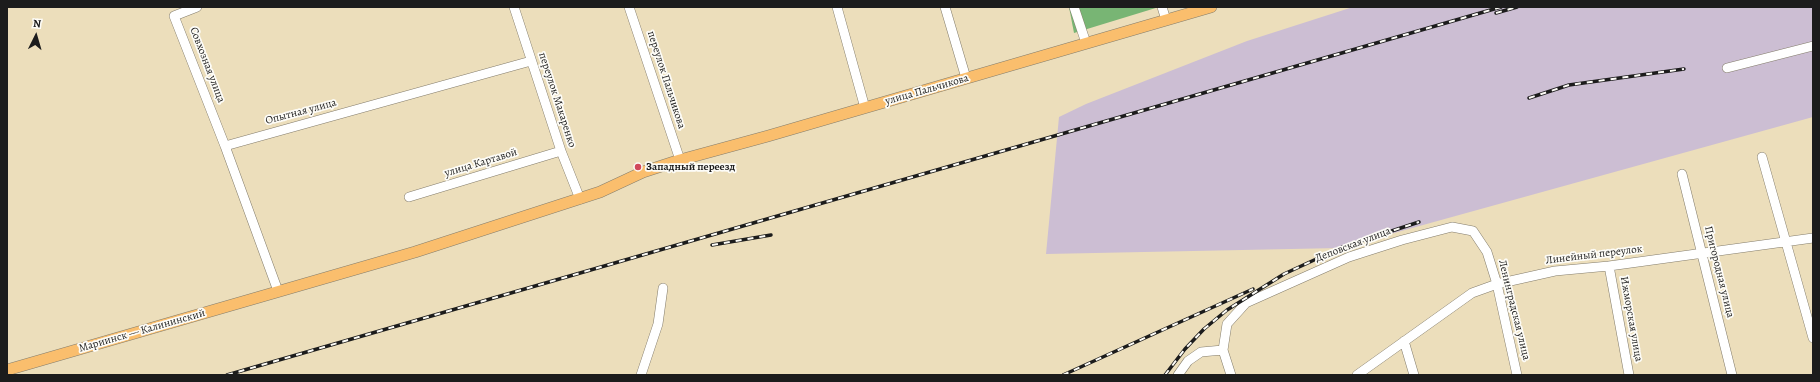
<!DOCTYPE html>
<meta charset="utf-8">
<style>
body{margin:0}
#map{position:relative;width:1820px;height:382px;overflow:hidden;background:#ecdebb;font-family:Alegreya,serif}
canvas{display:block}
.frame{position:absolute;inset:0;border:8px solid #1c1c1c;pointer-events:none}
.north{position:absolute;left:16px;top:16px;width:40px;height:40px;-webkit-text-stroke:3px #fdfcf7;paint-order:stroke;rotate:5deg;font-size:11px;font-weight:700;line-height:16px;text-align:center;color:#1c1c1c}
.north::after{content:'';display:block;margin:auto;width:14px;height:18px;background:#1c1c1c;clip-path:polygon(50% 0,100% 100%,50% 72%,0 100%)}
</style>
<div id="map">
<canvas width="1820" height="382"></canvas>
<div class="frame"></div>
<div class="north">N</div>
</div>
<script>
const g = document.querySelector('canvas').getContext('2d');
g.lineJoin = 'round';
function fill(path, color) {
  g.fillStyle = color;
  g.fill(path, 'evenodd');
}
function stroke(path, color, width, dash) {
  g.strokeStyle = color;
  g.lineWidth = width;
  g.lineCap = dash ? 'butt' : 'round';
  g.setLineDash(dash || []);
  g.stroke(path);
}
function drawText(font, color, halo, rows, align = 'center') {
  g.font = font + ' Alegreya,serif';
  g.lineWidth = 3.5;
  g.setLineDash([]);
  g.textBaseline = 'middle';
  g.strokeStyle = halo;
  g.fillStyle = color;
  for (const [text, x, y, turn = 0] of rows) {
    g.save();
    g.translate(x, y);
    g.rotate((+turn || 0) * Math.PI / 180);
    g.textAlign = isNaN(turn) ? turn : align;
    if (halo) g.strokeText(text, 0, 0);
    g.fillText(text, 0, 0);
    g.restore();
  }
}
const industrial = new Path2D(`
 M1353,7H1813V117L1340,248L1046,254L1059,117L1086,104L1247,41Z`);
const forest = new Path2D(`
 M1069,7H1159L1074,33Z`);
const minor = new Path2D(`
 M197,7L174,16L225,146
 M514,7L561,151L580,199
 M629,7L680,160
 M837,7L865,108
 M945,7L966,78
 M1074,7L1086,43
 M1162,7L1166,20
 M1727,68L1813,46
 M1762,157L1813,338
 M1682,174L1732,375
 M409,197L561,151
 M1609,266L1629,375
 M278,291L225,146L531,61
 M1404,341L1414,375
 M1223,350L1231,375
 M641,375L658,324L663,288
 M1178,375L1188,361L1201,352L1223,350L1227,324L1246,303L1349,257L1402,240L1452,227L1473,231L1487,252L1497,284L1517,375
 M1357,375L1472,293L1497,284L1555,271L1609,266L1813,238`);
const major = new Path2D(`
 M7,370L415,252L600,192L643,172L680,160L768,136L1211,7`);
const rail = new Path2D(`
 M1496,13L1517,7
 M1529,98L1569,85L1684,69
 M712,245L771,235
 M227,375L1501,7
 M1063,375L1253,289
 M1165,375L1185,349L1204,329L1227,310L1284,274L1340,248L1419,222`);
const markers = [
 [638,167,4,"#d1495b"]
];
const streetNames = [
 ["Совхозная улица",207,65,69],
 ["переулок Пальчикова",666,80,72],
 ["улица Пальчикова",927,90,-16],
 ["переулок Макаренко",557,100,72],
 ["Опытная улица",301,112,-15],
 ["улица Картавой",481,163,-17],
 ["Деповская улица",1353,245,-21],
 ["Линейный переулок",1594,255,-7],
 ["Пригородная улица",1719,272,76],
 ["Ленинградская улица",1514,310,76],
 ["Ижморская улица",1631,319,80],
 ["Мариинск — Калининский",142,331,-16]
];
const poiNames = [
 ["Западный переезд",646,167]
];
fill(industrial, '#ccbed3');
fill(forest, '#78b574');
stroke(minor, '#847d6c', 10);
stroke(major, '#847d6c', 12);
stroke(minor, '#fff', 9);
stroke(major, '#fabe6d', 11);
stroke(rail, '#1c1c1c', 3.5);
stroke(rail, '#fdfcf7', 2, [6]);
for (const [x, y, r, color] of markers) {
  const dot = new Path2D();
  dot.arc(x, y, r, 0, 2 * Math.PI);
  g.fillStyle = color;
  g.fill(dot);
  stroke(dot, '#fdfcf7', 1.5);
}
drawText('11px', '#1c1c1c', '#fdfcf7', streetNames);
drawText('bold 11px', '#1c1c1c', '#fdfcf7', poiNames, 'left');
</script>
